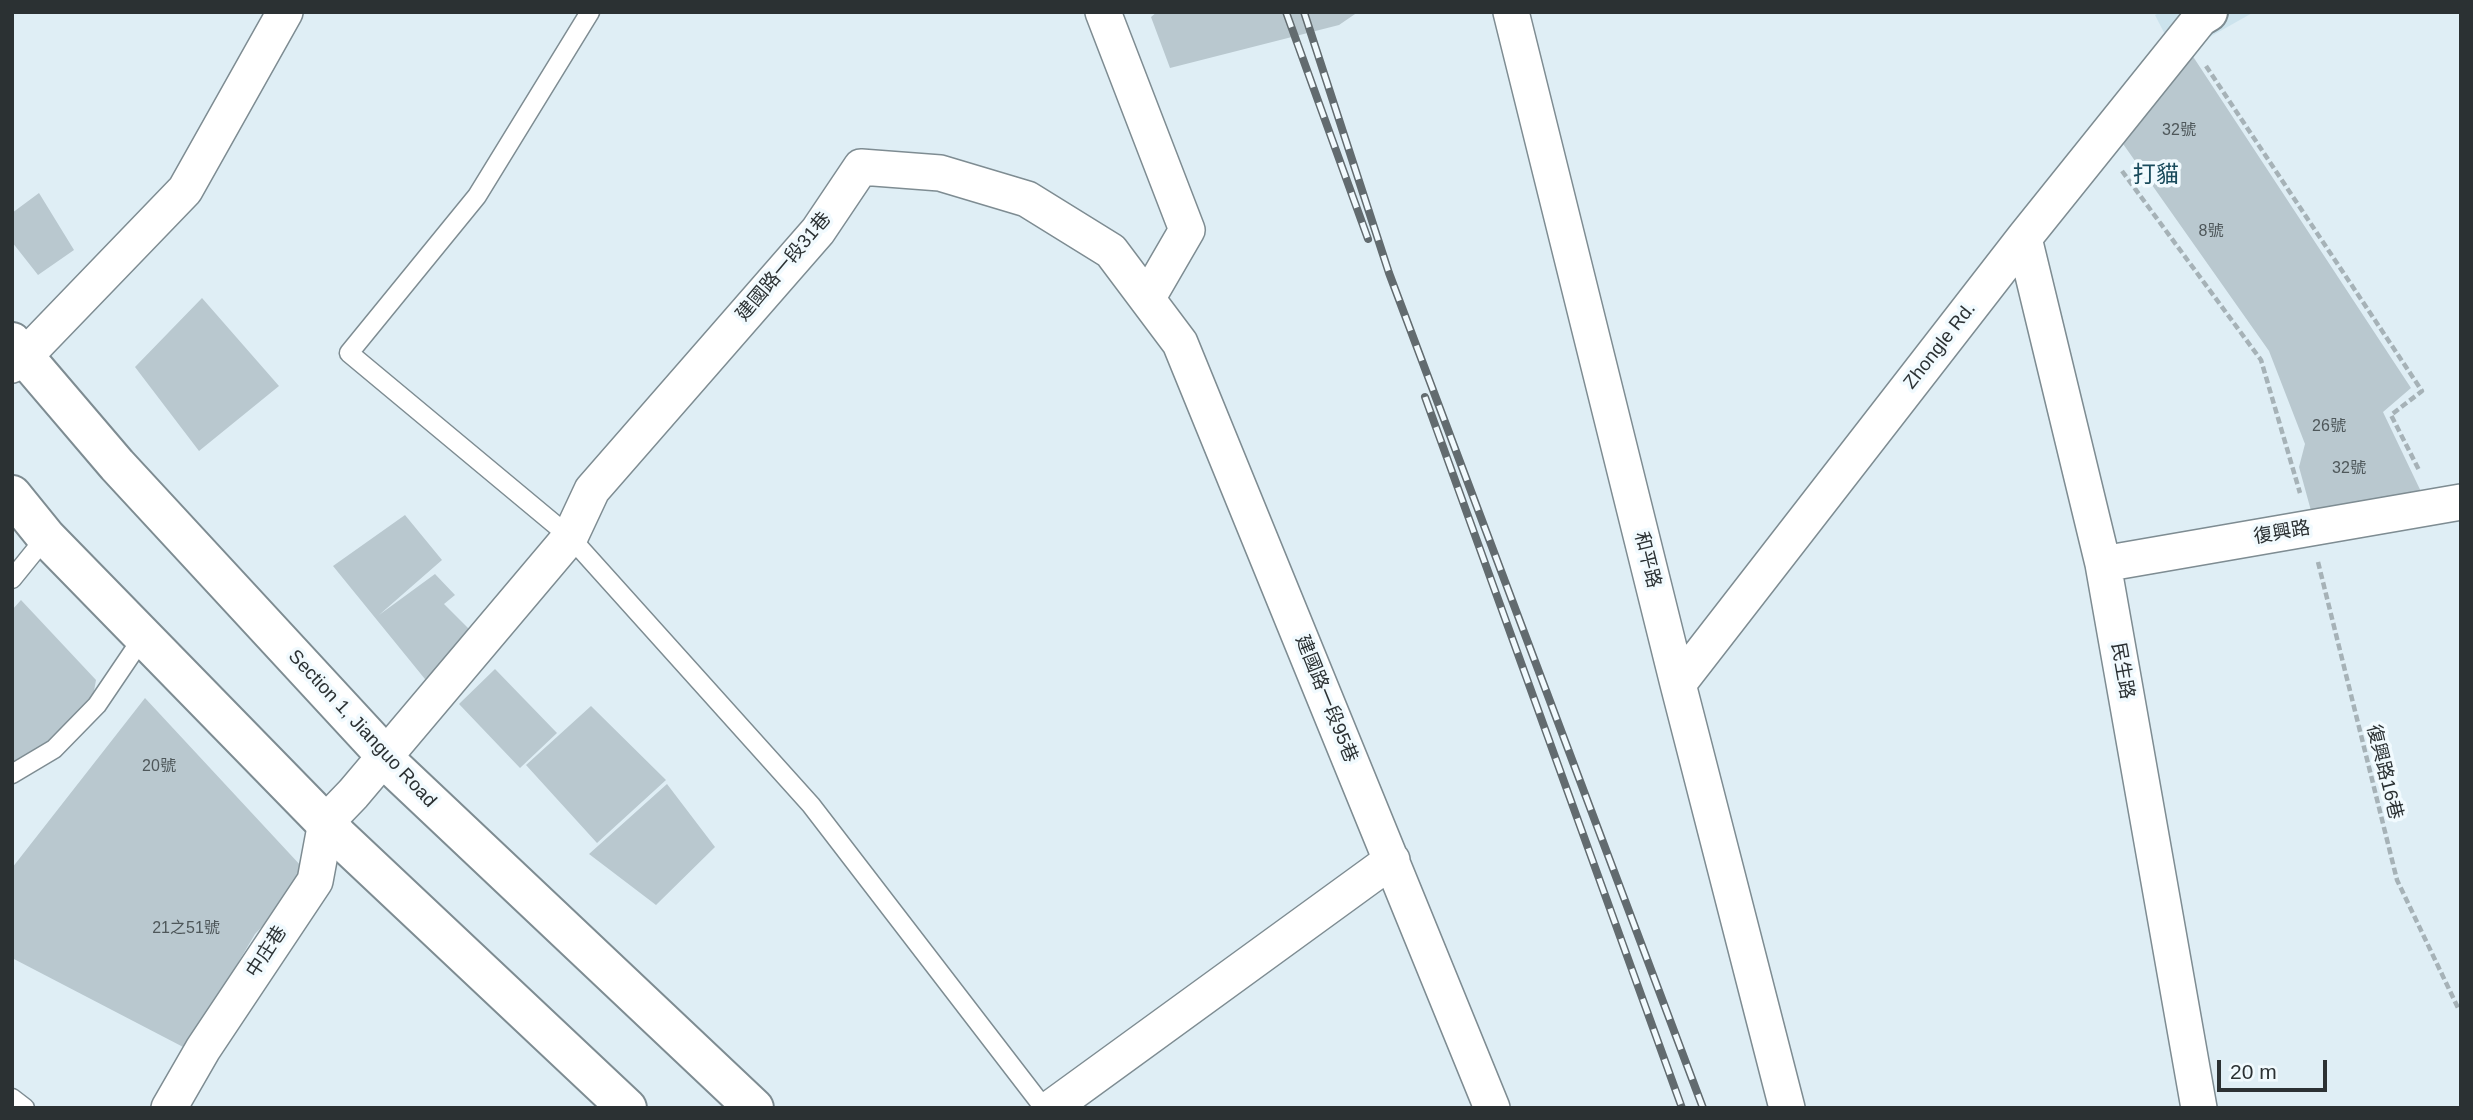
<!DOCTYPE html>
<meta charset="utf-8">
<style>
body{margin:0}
#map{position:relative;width:2473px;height:1120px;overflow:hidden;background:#dfeef5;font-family:Helvetica,sans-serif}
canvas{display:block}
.frame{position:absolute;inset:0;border:14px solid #2b3133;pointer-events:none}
.scale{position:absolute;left:2217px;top:1060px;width:110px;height:32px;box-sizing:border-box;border:4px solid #2b3133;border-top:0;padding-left:9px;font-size:21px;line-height:24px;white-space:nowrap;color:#2b3133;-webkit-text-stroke:5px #f1fafe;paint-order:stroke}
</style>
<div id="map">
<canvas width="2473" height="1120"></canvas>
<div class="frame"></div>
<div class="scale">20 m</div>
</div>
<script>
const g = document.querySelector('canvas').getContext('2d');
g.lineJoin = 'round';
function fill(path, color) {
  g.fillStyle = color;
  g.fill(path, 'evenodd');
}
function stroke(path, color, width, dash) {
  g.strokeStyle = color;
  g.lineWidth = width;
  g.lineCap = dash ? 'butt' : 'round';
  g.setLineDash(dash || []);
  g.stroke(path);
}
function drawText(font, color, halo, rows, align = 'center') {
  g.font = font + ' Helvetica,"Noto Sans TC",sans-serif';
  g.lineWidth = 7;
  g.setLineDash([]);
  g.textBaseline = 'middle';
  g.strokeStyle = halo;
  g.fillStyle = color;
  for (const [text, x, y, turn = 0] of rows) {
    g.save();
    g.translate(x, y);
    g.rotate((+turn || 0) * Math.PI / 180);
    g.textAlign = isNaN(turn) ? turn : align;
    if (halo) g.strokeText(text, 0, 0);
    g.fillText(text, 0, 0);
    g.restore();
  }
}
const built = new Path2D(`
 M2161,12H2254L2176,56L2155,15Z`);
const building = new Path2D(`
 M1157,12H1358L1339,25L1170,68L1151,17Z
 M2192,55L2411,388L2383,412L2425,500L2313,518L2299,467L2305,444L2269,351L2121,141Z
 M39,193L74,250L38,275L12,242V213Z
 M202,298L279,386L199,451L135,367Z
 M405,515L442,560L379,615L435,574L455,595L444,604L473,633L429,684L333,566Z
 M21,600L96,680L91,708L55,741L12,767V610Z
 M495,669L557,733L520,768L459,704Z
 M145,698L302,867L299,888L255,934L187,1049L12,958V868Z
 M591,706L666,780L597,843L526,765Z
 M667,784L715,847L656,905L589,854Z`);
const path = new Path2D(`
 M2206,66L2422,391L2391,415L2420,472
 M2122,171L2261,360L2300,493
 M2318,562L2397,880L2459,1010L2461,1009`);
const lane = new Path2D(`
 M590,12L477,196L349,353L570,537L811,805L1044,1108
 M12,579L46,537
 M12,774L54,749L97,705L143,637
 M12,1098L25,1108`);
const street = new Path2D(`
 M1103,12L1187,230L1147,299
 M1511,12L1678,684L1787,1108
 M2024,238L2103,564L2199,1108
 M12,365L24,357L185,190L285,12
 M2103,564L2461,502
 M1678,684L2024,238L2203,15
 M169,1108L203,1049L315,881L326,822L353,794L570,537L592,490L818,231L861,167L940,173L1027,199L1111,251L1180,343L1492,1108
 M1051,1108L1392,860`);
const secondary = new Path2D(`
 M2203,12V15L2208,12`);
const primary = new Path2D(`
 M12,342L117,465L385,755L394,768L754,1108
 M12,495L46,537L339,837L627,1108`);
const rail = new Path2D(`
 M1286,12L1368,239
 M1304,12L1389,273L1703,1108
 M1425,397L1682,1108`);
const numberNames = [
 ["32號",2179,131],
 ["8號",2211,232],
 ["26號",2329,427],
 ["32號",2349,469],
 ["20號",159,767],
 ["21之51號",186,929]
];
const streetNames = [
 ["建國路一段31巷",784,267,-50],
 ["Zhongle Rd.",1940,346,-52],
 ["復興路",2282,533,-10],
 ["和平路",1647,560,76],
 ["民生路",2122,671,80],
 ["建國路一段95巷",1326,699,68],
 ["Section 1, Jianguo Road",362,729,47],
 ["復興路16巷",2384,772,76],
 ["中庄巷",267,952,-57]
];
const quarterNames = [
 ["打貓",2156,176]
];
fill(built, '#cce3ed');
fill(building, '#b9c8cf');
stroke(lane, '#7e8c92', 21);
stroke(street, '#7e8c92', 38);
stroke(secondary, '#7e8c92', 42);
stroke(primary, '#7e8c92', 42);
stroke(path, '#a6b2b7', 4.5, [7, 3.5]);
stroke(lane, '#fff', 18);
stroke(street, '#fff', 35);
stroke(secondary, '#fff', 38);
stroke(primary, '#fff', 38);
stroke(rail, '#626b6f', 8);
stroke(rail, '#f1fafe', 5, [16]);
drawText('16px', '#4e575a', null, numberNames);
drawText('19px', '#2b3133', '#f1fafe', streetNames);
drawText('23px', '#184a5b', '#f1fafe', quarterNames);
</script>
